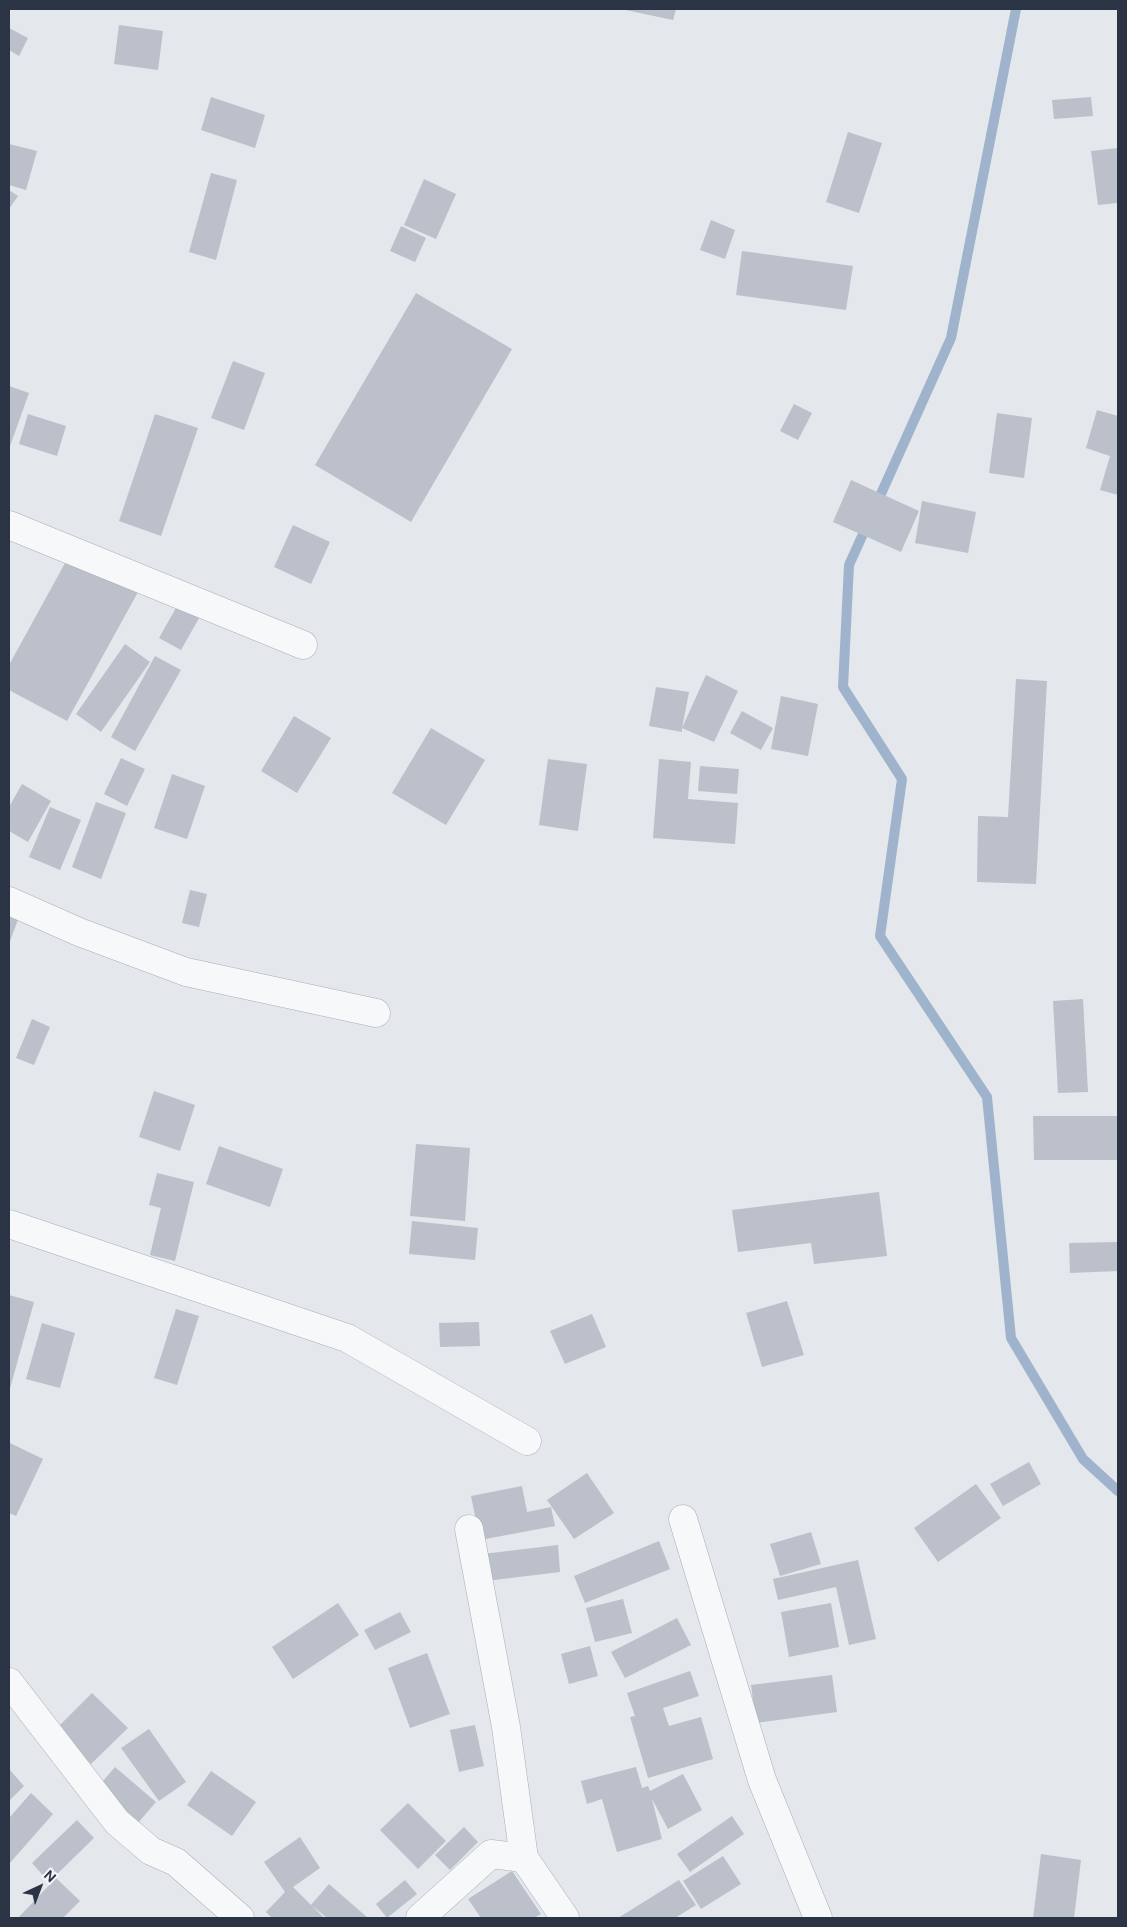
<!DOCTYPE html>
<style>
body{margin:0}
#map{position:relative;width:1127px;height:1927px;overflow:hidden;background:#e4e7ec;font-family:"DM Sans",sans-serif}
canvas{display:block}
.frame{position:absolute;inset:0;border:10px solid #2b3445;pointer-events:none}
.north{position:absolute;left:15px;top:1862px;width:50px;height:50px;-webkit-text-stroke:4px #f4f6f9;paint-order:stroke;rotate:43deg;font-size:14px;font-weight:700;line-height:20px;text-align:center;color:#2b3445}
.north::after{content:'';display:block;margin:auto;width:18px;height:22px;background:#2b3445;clip-path:polygon(50% 0,100% 100%,50% 72%,0 100%)}
</style>
<div id="map">
<canvas width="1127" height="1927"></canvas>
<div class="frame"></div>
<div class="north">N</div>
</div>
<script>
const g = document.querySelector('canvas').getContext('2d');
g.lineJoin = 'round';
function stroke(path, color, width, dash) {
  g.strokeStyle = color;
  g.lineWidth = width;
  g.lineCap = dash ? 'butt' : 'round';
  g.setLineDash(dash || []);
  g.stroke(path);
}
function fill(path, color) {
  g.fillStyle = color;
  g.fill(path, 'evenodd');
}
const stream = new Path2D(`
 M876,505L951,338L1016,9
 M868,523L849,565L843,687L902,779L880,936L987,1097L1011,1338L1083,1459L1118,1491`);
const building = new Path2D(`
 M621,9H676L673,20Z
 M119,25L163,31L158,70L114,64Z
 M9,28L28,38L19,56L9,50Z
 M211,97L265,115L255,148L201,130Z
 M1091,97L1093,116L1054,119L1052,100Z
 M848,132L882,143L859,213L826,202Z
 M9,144L37,151L26,190L9,185Z
 M1118,148V203L1098,205L1091,151Z
 M211,173L237,180L216,260L189,252Z
 M424,179L456,194L436,239L404,225Z
 M9,190L18,196L9,209Z
 M711,220L735,230L725,259L700,250Z
 M401,226L426,238L415,262L390,251Z
 M742,251L853,266L846,310L736,295Z
 M416,293L512,349L411,522L315,465Z
 M233,361L265,373L244,430L211,418Z
 M9,386L29,393L9,449Z
 M794,404L812,413L798,440L780,431Z
 M1097,410L1118,416V495L1100,490L1110,456L1086,448Z
 M997,413L1032,418L1024,478L989,473Z
 M28,414L66,426L57,456L19,444Z
 M155,414L198,428L161,536L119,521Z
 M851,480L919,511L901,552L833,522Z
 M922,501L976,512L968,553L915,543Z
 M293,525L330,542L311,584L274,567Z
 M70,554L138,592L67,721L9,690V665Z
 M181,599L203,611L181,650L159,638Z
 M125,644L150,662L101,732L76,714Z
 M155,656L181,670L135,751L111,737Z
 M706,675L738,691L714,742L682,728V732L649,726L656,687L689,692L682,728Z
 M1016,679L1047,681L1036,884L977,882L978,816L1008,817Z
 M781,696L818,704L808,756L771,749Z
 M742,711L773,728L761,750L730,733Z
 M294,716L331,738L297,793L261,771Z
 M431,728L485,760L446,825L392,793Z
 M121,758L145,769L127,806L104,794Z
 M548,759L587,764L578,831L539,825Z
 M659,759L691,762L688,799L738,803L735,844L653,838Z
 M700,766L739,769L737,794L698,791Z
 M172,774L205,786L187,839L154,828Z
 M22,784L51,801L28,842L9,831V807Z
 M96,802L126,813L101,879L72,867Z
 M50,807L81,820L60,870L29,857Z
 M190,890L207,894L199,927L182,923Z
 M9,914L19,917L9,944Z
 M1083,999L1088,1092L1058,1093L1053,1001Z
 M32,1019L50,1027L34,1065L16,1058Z
 M154,1091L195,1105L180,1151L139,1137Z
 M1033,1116H1118V1160H1034Z
 M416,1144L470,1148L465,1221L410,1216Z
 M219,1146L283,1169L270,1207L206,1184Z
 M157,1173L194,1182L175,1261L150,1255L161,1208L149,1205Z
 M879,1192L887,1256L814,1264L811,1243L738,1252L732,1210Z
 M412,1221L478,1228L475,1260L409,1254Z
 M1118,1242V1271L1070,1273L1069,1243Z
 M9,1295L34,1302L9,1392Z
 M787,1301L804,1355L762,1367L746,1313Z
 M176,1309L199,1316L177,1385L154,1378Z
 M592,1314L606,1347L565,1364L550,1331Z
 M479,1322L480,1346L440,1347L439,1323Z
 M42,1323L75,1333L60,1388L26,1379Z
 M10,1443L43,1459L16,1516L9,1513Z
 M1029,1462L1041,1484L1003,1506L990,1484Z
 M587,1473L614,1513L574,1539L547,1500Z
 M976,1484L1001,1518L938,1562L914,1528Z
 M522,1486L527,1512L551,1507L555,1526L480,1540L471,1496Z
 M811,1532L821,1564L780,1576L770,1544Z
 M659,1541L670,1569L585,1603L574,1576Z
 M558,1545L560,1572L486,1581L483,1554Z
 M858,1560L876,1639L849,1645L836,1587L778,1600L773,1579Z
 M623,1599L632,1633L595,1642L586,1608Z
 M338,1603L359,1635L293,1679L272,1647Z
 M831,1603L839,1647L789,1657L781,1612Z
 M400,1612L411,1632L375,1650L364,1630Z
 M677,1618L691,1645L625,1678L611,1652Z
 M590,1646L598,1676L569,1684L561,1654Z
 M427,1653L450,1714L410,1728L388,1668Z
 M690,1671L699,1696L663,1708L669,1726L701,1717L713,1759L648,1778L630,1717L635,1716L627,1693Z
 M832,1675L837,1712L756,1723L751,1685Z
 M92,1693L128,1728L91,1764L56,1729Z
 M475,1725L484,1766L459,1772L450,1730Z
 M149,1729L186,1782L159,1801L121,1748Z
 M115,1767L156,1802L138,1823L97,1788Z
 M636,1767L642,1788L648,1786L650,1791L683,1774L702,1810L668,1829L652,1799L662,1839L617,1852L602,1799L587,1804L581,1781Z
 M9,1769L24,1786L9,1801Z
 M211,1771L256,1802L232,1836L187,1805Z
 M31,1793L53,1814L9,1864V1818Z
 M408,1803L446,1841L418,1869L380,1830Z
 M732,1816L744,1834L690,1872L677,1854Z
 M77,1820L94,1838L49,1882L32,1863Z
 M464,1827L478,1842L450,1870L435,1855Z
 M300,1837L320,1868L293,1887L324,1918H272L266,1912L285,1892L264,1862Z
 M1041,1854L1081,1860L1074,1918H1033Z
 M723,1856L741,1884L701,1909L683,1881Z
 M512,1871L541,1914L534,1918H481L468,1899Z
 M56,1878L80,1901L63,1918H18Z
 M405,1880L417,1894L387,1918L376,1904Z
 M679,1880L696,1905L675,1918H618Z
 M329,1884L368,1918H327L311,1905Z`);
const minor = new Path2D(`
 M9,525L303,645
 M9,901L79,932L186,972L376,1013
 M9,1224L347,1338L527,1441
 M683,1519L762,1780L818,1918
 M469,1529L506,1727L524,1858
 M9,1682L117,1822L151,1851L176,1862L240,1918
 M420,1918L491,1854L524,1858L565,1918`);
stroke(stream, '#9fb4cc', 10);
fill(building, '#bbc0ca');
stroke(minor, '#a9aeb7', 29);
stroke(minor, '#f7f8fa', 28);
</script>
